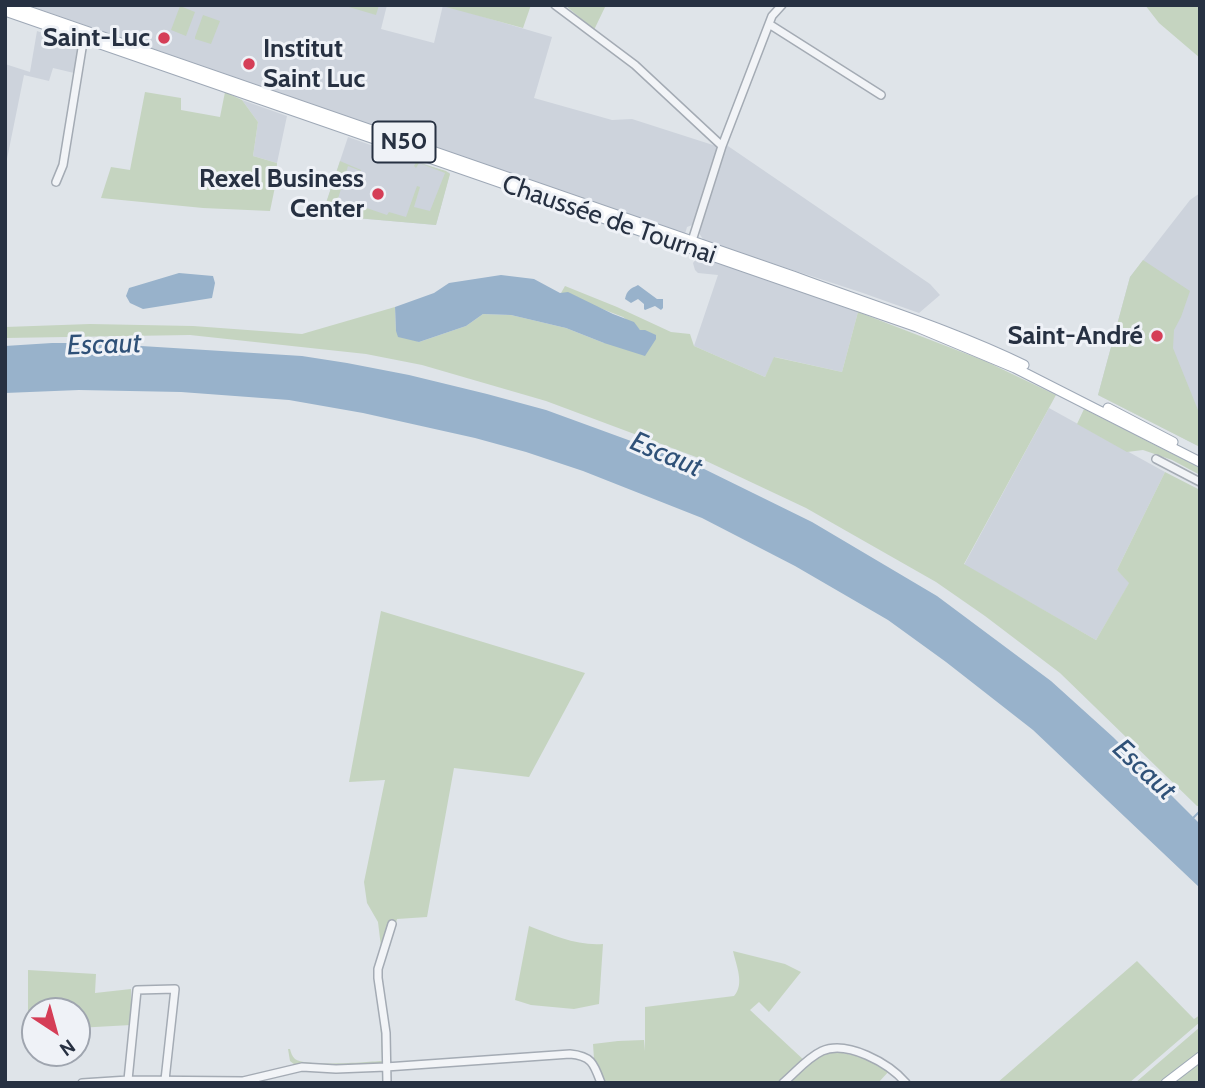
<!DOCTYPE html>
<meta charset="utf-8">
<style>
body{margin:0}
#map{position:relative;width:1205px;height:1088px;overflow:hidden;background:#dfe4e9;font-family:Cabin,sans-serif}
canvas{display:block}
.frame{position:absolute;inset:0;border:7px solid #273142;pointer-events:none}
.north{position:absolute;left:21px;top:997px;width:70px;height:70px;box-sizing:border-box;background:#eff2f7;border:2px solid #9fa5af;border-radius:50%;rotate:144deg;font-size:19px;font-weight:700;line-height:28px;text-align:center;color:#273142}
.north::after{content:'';display:block;margin:auto;width:24px;height:32px;background:#d53e57;clip-path:polygon(50% 0,100% 100%,50% 72%,0 100%)}
</style>
<div id="map">
<canvas width="1205" height="1088"></canvas>
<div class="frame"></div>
<div class="north">N</div>
</div>
<script>
const g = document.querySelector('canvas').getContext('2d');
g.lineJoin = 'round';
function fill(path, color) {
  g.fillStyle = color;
  g.fill(path, 'evenodd');
}
function stroke(path, color, width, dash) {
  g.strokeStyle = color;
  g.lineWidth = width;
  g.lineCap = dash ? 'butt' : 'round';
  g.setLineDash(dash || []);
  g.stroke(path);
}
function drawText(font, color, halo, rows, align = 'center') {
  g.font = font + ' Cabin,sans-serif';
  g.lineWidth = 6;
  g.setLineDash([]);
  g.textBaseline = 'middle';
  g.strokeStyle = halo;
  g.fillStyle = color;
  for (const [text, x, y, turn = 0] of rows) {
    g.save();
    g.translate(x, y);
    g.rotate((+turn || 0) * Math.PI / 180);
    g.textAlign = isNaN(turn) ? turn : align;
    if (halo) g.strokeText(text, 0, 0);
    g.fillText(text, 0, 0);
    g.restore();
  }
}
const built = new Path2D(`
 M27,5H387L381,29L434,43L443,5L552,37L534,98L612,120L632,119L716,146V157L695,224L687,227L685,234Z
 M37,31L79,45L74,73L53,68L49,81L24,75L7,159L5,158V64L30,72Z
 M242,100L287,116L277,163L253,156L258,122Z
 M348,137L450,173L436,225L322,215Z
 M725,144L930,284L940,295L919,313L863,293L704,241L699,233Z
 M1200,193V447L1098,395L1130,277L1190,200Z
 M702,257L858,312L842,372L775,357L765,377L694,346L718,275L698,273L695,270L693,263L697,258Z
 M1049,408L1165,472L1117,570L1130,582L1096,640L964,565Z`);
const green = new Path2D(`
 M342,5H379L376,15Z
 M443,5H531L523,28L446,7Z
 M565,5H606L594,30Z
 M1145,5H1200V58L1159,23Z
 M180,6L195,12L186,36L171,30Z
 M203,15L220,21L211,44L195,39V37Z
 M145,92L181,98V110L220,117L225,92L242,100L258,122L253,156L277,163L276,182L270,211L203,208L101,198L111,167L130,170Z
 M340,161L361,170V171L348,166L337,202L354,209L358,205L387,215L389,212L406,217L417,186L420,187L414,207L430,211L445,173L419,163L416,168L414,166L416,162L446,171L450,174L436,225L322,215Z
 M1143,260L1190,291L1181,317L1174,330L1173,348L1200,415V447L1098,395L1130,277Z
 M565,286L617,307L671,332L690,334L694,346L765,377L774,357L842,372L858,312L985,361L1056,395L964,564L1096,640L1129,583L1117,570L1165,472L1200,490V806H1197L1060,673L985,616L936,582L806,508L704,460L546,401L422,365L366,354L190,335L5,338V327L90,324L193,326L302,334L395,307L396,331L419,342L466,326L483,314L511,315L566,328L604,343L640,330L623,317L561,293Z
 M1084,409L1200,468V475L1172,460L1143,450L1127,452L1077,424Z
 M381,611L585,673L529,777L454,768L427,917L397,919L390,946L381,947L378,922L367,903L364,882L385,780L349,782Z
 M529,926C553,935 577,946 603,944L599,1004L574,1009L531,1005L515,1000Z
 M733,951L785,964L801,972L769,1012L759,1002L750,1010L806,1062L783,1083H606L594,1059L593,1044L618,1041L644,1040L645,1051V1007L734,996C745,984 736,965 733,951Z
 M1137,961L1194,1019L1200,1015V1022L1129,1083H997Z
 M28,970L96,974L95,993L131,989V1025L77,1028V1011H35V1030L28,1031Z
 M380,1015H383L384,1062L382,1064L342,1066L295,1065L290,1061L288,1049H290C291,1053 292,1056 295,1059C307,1067 365,1062 382,1061Z
 M1200,1027V1052L1161,1083H1135Z
 M830,1051C854,1054 869,1059 890,1070L878,1083H787L818,1056Z
 M1200,1060V1083H1171Z`);
const water = new Path2D(`
 M179,273L213,276L215,283L212,298L143,309L130,303L126,296L129,288Z
 M501,275L534,279L560,293L568,292L613,314L634,322L640,330H645L656,335V339L645,356L604,343L566,328L511,315L483,314L466,326L419,342L398,337L396,331L395,307L434,293L449,283Z
 M638,285L657,299H663V308L661,310L655,306L645,310L644,309V304L638,299L631,303L625,299C627,290 630,289 638,285Z
 M52,343H93L302,356L347,363L409,375L487,394L546,410L694,464L812,522L937,596L1051,681L1113,737L1200,824V888L1033,730L946,662L888,620L795,566L702,518L583,471L526,452L475,438L363,413L289,400L181,392L79,390L5,393V346Z`);
const stream = new Path2D(`
 M1192,819L1199,812`);
const minor = new Path2D(`
 M555,5L635,65L722,146L691,244
 M769,24L881,95
 M722,146L772,16L782,5
 M56,182L63,165L84,36
 M1156,459L1200,482
 M128,1080L137,990L175,989L165,1080
 M82,1083L128,1080L243,1081L302,1067L336,1069L386,1067L570,1054C592,1056 594,1064 601,1083
 M387,1083L386,1033L378,978V969L392,924
 M783,1083C796,1072 807,1058 822,1051C847,1040 889,1063 906,1083`);
const major = new Path2D(`
 M11,5L793,276C870,305 950,329 1024,365
 M5,11L917,327L1015,368L1200,462
 M1108,408L1173,442
 M1166,1083L1200,1057`);
const markers = [
 [164,38,7,"#d53e57"],
 [249,64,7,"#d53e57"],
 [378,194,7,"#d53e57"],
 [1157,336,7,"#d53e57"]
];
const shields = [
 [404,142,63]
];
const shieldNames = [
 ["N50",404,142]
];
const poiNames = [
 ["Saint-Luc",150,38],
 ["Institut",263,49,"left"],
 ["Saint Luc",263,79,"left"],
 ["Rexel Business",364,179],
 ["Center",364,209],
 ["Saint-André",1143,336]
];
const streetNames = [
 ["Chaussée de Tournai",609,220,19]
];
const waterNames = [
 ["Escaut",104,345,-2],
 ["Escaut",666,455,23],
 ["Escaut",1144,770,43]
];
fill(built, '#cdd3dc');
fill(green, '#c5d4c0');
fill(water, '#98b2cb');
stroke(stream, '#98b2cb', 2);
stroke(minor, '#a4abb4', 10);
stroke(major, '#9ea8b6', 11);
stroke(minor, '#f2f4f7', 7);
stroke(major, '#fff', 9);
for (const [x, y, r, color] of markers) {
  const dot = new Path2D();
  dot.arc(x, y, r, 0, 2 * Math.PI);
  g.fillStyle = color;
  g.fill(dot);
  stroke(dot, '#eff2f7', 2.5);
}
for (const [x, y, w] of shields) {
  const box = new Path2D();
  box.roundRect(x - w / 2, y - 20.5, w, 41, 5);
  g.fillStyle = '#eff2f7';
  g.fill(box);
  stroke(box, '#273142', 2);
}
drawText('bold 24px', '#273142', null, shieldNames);
drawText('bold 26px', '#273142', '#eff2f7', poiNames, 'right');
drawText('26px', '#273142', '#eff2f7', streetNames);
drawText('italic 28px', '#2f5178', '#eff2f7', waterNames);
</script>
